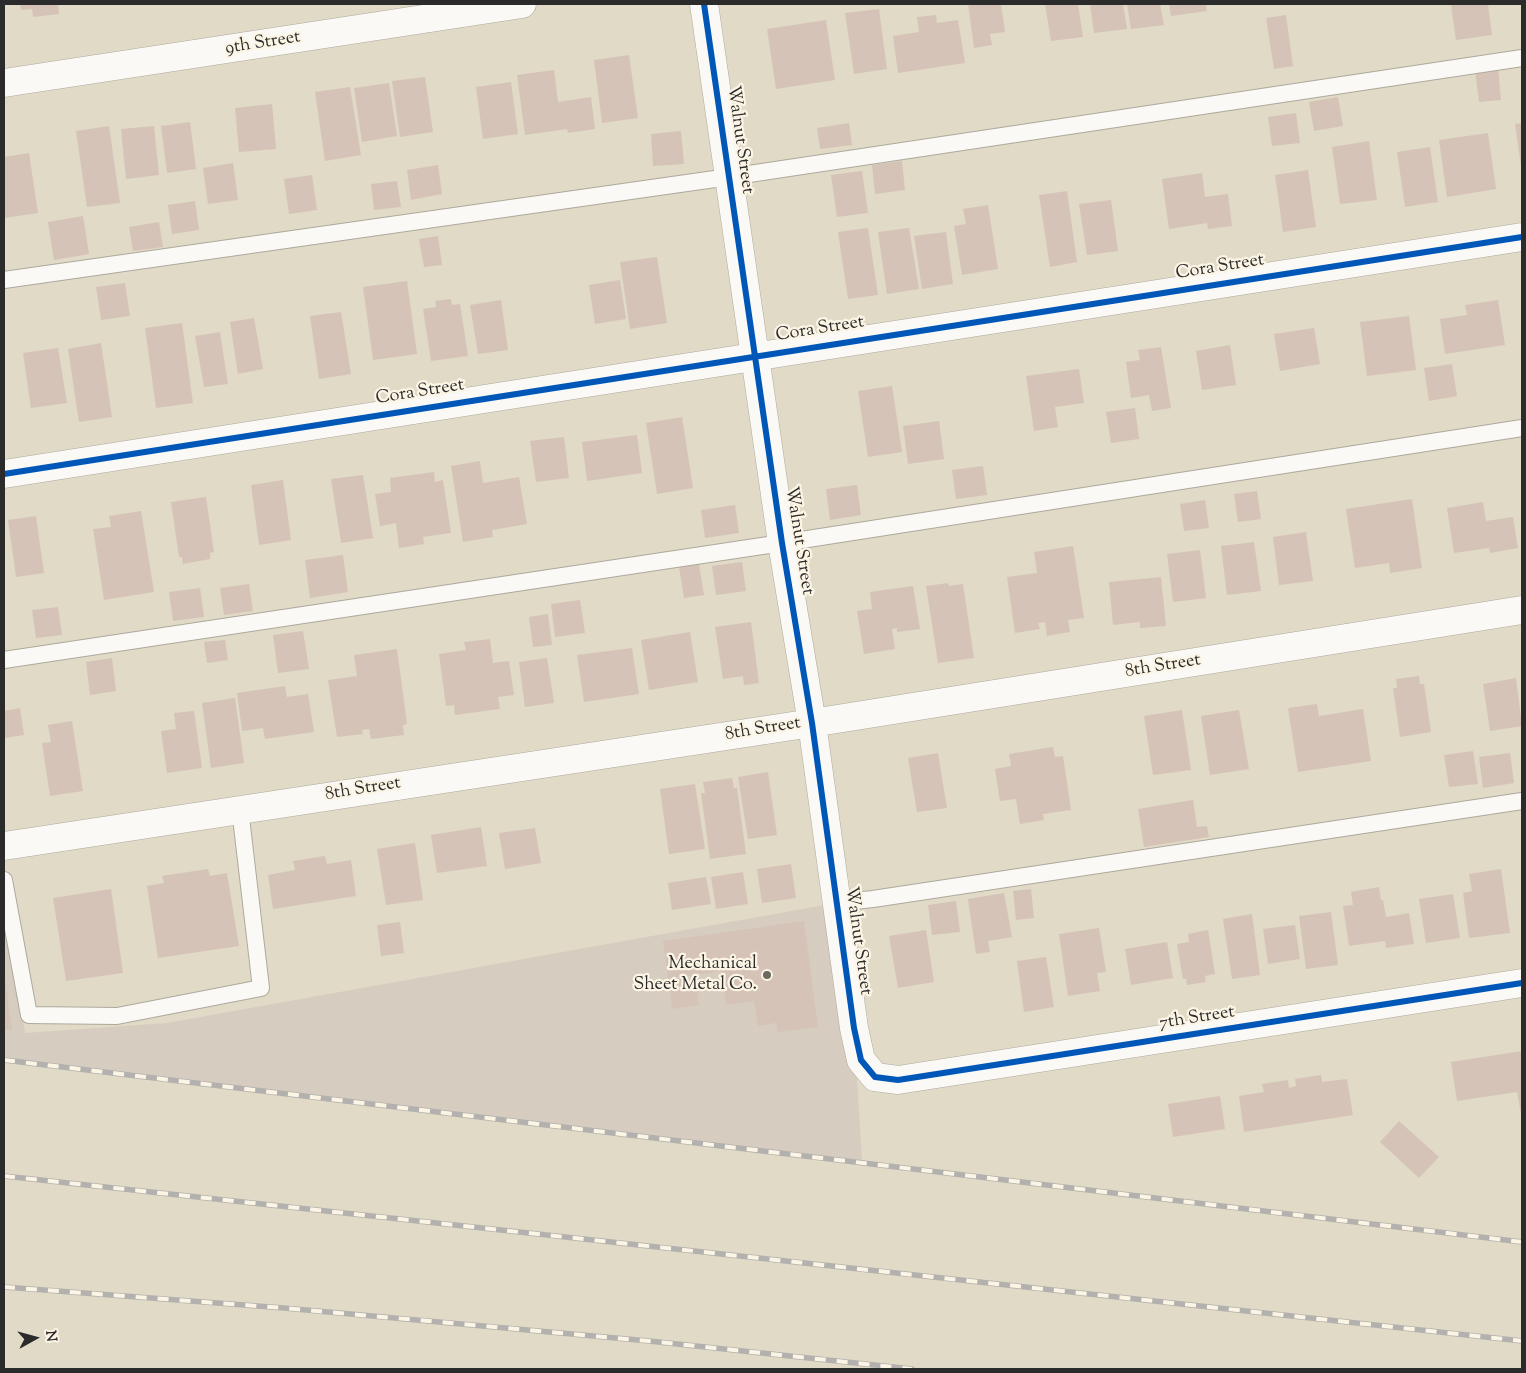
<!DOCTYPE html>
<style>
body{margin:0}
#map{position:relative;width:1526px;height:1373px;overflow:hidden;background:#e0dac6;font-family:"Sorts Mill Goudy",serif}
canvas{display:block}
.frame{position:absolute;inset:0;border:5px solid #2b2b2b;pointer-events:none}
.north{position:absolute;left:10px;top:1313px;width:50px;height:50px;-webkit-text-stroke:4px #fcf5e5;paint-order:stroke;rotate:83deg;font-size:14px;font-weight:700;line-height:20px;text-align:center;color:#2b2b2b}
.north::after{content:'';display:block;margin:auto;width:18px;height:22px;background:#2b2b2b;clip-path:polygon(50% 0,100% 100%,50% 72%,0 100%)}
</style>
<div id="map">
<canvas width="1526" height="1373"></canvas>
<div class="frame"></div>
<div class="north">N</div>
</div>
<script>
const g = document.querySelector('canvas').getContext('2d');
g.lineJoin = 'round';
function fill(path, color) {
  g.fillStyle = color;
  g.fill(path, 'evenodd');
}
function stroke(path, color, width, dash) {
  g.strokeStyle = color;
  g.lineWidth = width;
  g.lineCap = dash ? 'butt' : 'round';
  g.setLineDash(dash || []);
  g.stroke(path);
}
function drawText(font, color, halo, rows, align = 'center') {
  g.font = font + ' "Sorts Mill Goudy",serif';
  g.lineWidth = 4.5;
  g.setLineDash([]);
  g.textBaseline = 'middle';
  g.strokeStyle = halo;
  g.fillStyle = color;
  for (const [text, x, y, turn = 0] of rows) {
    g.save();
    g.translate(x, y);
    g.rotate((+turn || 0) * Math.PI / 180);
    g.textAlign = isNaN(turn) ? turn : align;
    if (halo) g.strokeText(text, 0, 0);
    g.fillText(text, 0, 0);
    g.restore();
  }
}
const industrial = new Path2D(`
 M4,888L25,1033L167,1023L836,903L854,1028L862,1163L4,1060Z`);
const building = new Path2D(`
 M20,4H58L59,14L33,17L32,9L21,10Z
 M968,4H1001L1005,32L990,34L992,45L974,48Z
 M1045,4H1078L1083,37L1051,41Z
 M1090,4H1123L1127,29L1094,33Z
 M1127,4H1160L1164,25L1131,29Z
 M1169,4H1206L1207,11L1171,16Z
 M1458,4H1488L1492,35L1456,40L1451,5Z
 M879,9L887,69L854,74L845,13Z
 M936,15L937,23L958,20L965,63L898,73L893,36L919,32L917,17Z
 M1286,15L1293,66L1274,69L1266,18Z
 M826,20L835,80L776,89L767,29Z
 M629,55L638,118L602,123L594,60Z
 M1498,67L1501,100L1479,102L1475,70Z
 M554,70L558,102L591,97L595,129L568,133L567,129L525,135L517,75Z
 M425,77L433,132L400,137L392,81Z
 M511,82L518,134L483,139L476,87Z
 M389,83L397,136L362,142L354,88Z
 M350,87L361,155L325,161L315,92Z
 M1338,97L1343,126L1314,131L1309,102Z
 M272,104L276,149L239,152L235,108Z
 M1296,113L1300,143L1272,146L1268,117Z
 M190,122L196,169L167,173L161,126Z
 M849,123L852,145L820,149L817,128Z
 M1522,123V166H1521L1515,124Z
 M109,126L120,203L87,207L76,131Z
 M154,126L159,175L126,179L121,129Z
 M681,131L684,164L653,166L651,134Z
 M1488,133L1496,189L1447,197L1439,140Z
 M1369,141L1377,200L1340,204L1332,147Z
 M1430,147L1438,202L1405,207L1397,152Z
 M29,153L38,213L4,218V157Z
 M902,161L905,190L875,194L872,165Z
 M233,163L238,200L208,204L203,168Z
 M438,165L442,194L411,200L407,170Z
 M1308,170L1316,227L1283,232L1275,175Z
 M862,171L868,213L837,217L831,175Z
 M1202,173L1205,197L1228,194L1232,226L1208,229L1207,223L1169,229L1162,179Z
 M312,175L317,210L289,214L284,179Z
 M397,181L401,207L374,210L371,184Z
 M1067,191L1077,262L1050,267L1039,195Z
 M1111,200L1118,251L1087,255L1079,204Z
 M195,201L199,230L172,234L168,205Z
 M988,205L998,269L962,275L954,226L966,224L963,209Z
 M83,216L89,254L54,260L48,222Z
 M159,222L163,247L133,251L129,227Z
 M868,228L878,295L848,299L838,232Z
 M909,228L919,289L887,294L878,232Z
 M946,232L953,284L922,289L914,236Z
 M438,236L442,265L424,267L419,239Z
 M657,257L667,323L630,329L620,262Z
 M620,280L626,319L595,324L589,285Z
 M407,281L417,354L373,360L363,287Z
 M125,283L130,316L101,320L96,287Z
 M451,299L452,305L460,304L468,356L431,361L423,309L436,307L435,301Z
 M501,300L508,350L478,354L470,305Z
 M1498,300L1505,345L1445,354L1440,319L1467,315L1465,305Z
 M341,312L351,374L319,379L310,316Z
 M1409,316L1416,370L1367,376L1360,322Z
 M254,318L263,369L238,374L230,322Z
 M182,323L193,403L156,408L145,328Z
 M1314,328L1320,364L1280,371L1274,334Z
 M220,332L228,384L204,387L195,336Z
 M101,343L112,417L79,422L68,349Z
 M1230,345L1236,385L1202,390L1196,351Z
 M1161,347L1171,408L1152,411L1149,395L1131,398L1126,362L1140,360L1138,350Z
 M58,348L67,403L31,408L23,353Z
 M1452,364L1457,396L1429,401L1424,368Z
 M1079,369L1084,403L1055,407L1058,427L1034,431L1026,376Z
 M892,386L902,452L868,457L858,391Z
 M1135,408L1139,439L1111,443L1106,412Z
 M682,417L693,488L657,494L646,423Z
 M939,421L944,459L908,464L903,426Z
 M637,435L642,473L587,481L582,442Z
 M564,437L569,478L536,482L530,441Z
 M480,461L483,483L519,477L527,524L492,530L493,537L463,542L451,466Z
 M983,466L987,495L956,499L952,470Z
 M434,472L435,482L443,480L451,533L423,537L424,544L399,548L396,523L380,526L375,494L391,492L390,478Z
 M363,475L373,538L341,543L331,479Z
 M283,480L291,540L259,545L251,485Z
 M857,485L861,515L830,520L826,489Z
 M1257,491L1261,519L1238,522L1234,494Z
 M206,497L214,552L210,553V559L183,564L182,557H179L171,502Z
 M1412,499L1422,568L1390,573L1389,563L1355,568L1346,509Z
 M1205,500L1209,528L1184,531L1180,504Z
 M1483,502L1486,521L1513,517L1518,548L1490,553L1489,548L1454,553L1447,508Z
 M735,505L739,533L705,538L701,510Z
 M141,511L154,592L104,600L93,529L111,527L109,516Z
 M36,516L44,573L16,577L8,520Z
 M1306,532L1313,581L1279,585L1273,537Z
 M1254,542L1261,591L1227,595L1221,546Z
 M1073,546L1084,618L1068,620L1070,632L1047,636L1045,622L1038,623L1040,629L1015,633L1007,577L1037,573L1034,552Z
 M1200,550L1206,598L1173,602L1167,554Z
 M343,555L348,592L310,598L305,560Z
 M742,562L746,591L716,595L712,566Z
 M699,564L704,595L684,598L679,567Z
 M1161,577L1166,626L1140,628V622L1113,625L1109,582Z
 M948,583L949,586L963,584L974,658L938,663L926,586Z
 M249,584L253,611L224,615L220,588Z
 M913,586L920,629L897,632V628L892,629L895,649L864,654L857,611L872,609L870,592Z
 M200,588L204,617L173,621L169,592Z
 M580,600L585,633L555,637L551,604Z
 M58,607L62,635L36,638L32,610Z
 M548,614L552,645L533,647L529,617Z
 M751,622L759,683L744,685L743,676L723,679L715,627Z
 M303,631L309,669L278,673L273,635Z
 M690,632L698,682L649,690L641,640Z
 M490,639L493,663L509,661L514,695L498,697L500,709L455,715L454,705L446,706L439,654L466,650L464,642Z
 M225,640L228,660L207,663L204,642Z
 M632,648L639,694L584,702L577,655Z
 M397,649L407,724L403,725L404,735L371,739L369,729L362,730L363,734L337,737L328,680L357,676L354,655Z
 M112,658L116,691L90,695L86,662Z
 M547,658L554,703L525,707L519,662Z
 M1419,676L1420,684H1424L1431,732L1400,737L1393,688H1397L1396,679Z
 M1516,678L1522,726L1490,731L1483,684Z
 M285,686L287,697L308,694L314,732L265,739L263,728L242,731L237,693Z
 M235,698L244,763L211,768L202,703Z
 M1317,704L1319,716L1363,709L1371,761L1298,772L1288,708Z
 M20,708L24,735L4,738V711Z
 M1182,710L1191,770L1153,775L1144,716Z
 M1239,710L1249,769L1210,775L1201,716Z
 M194,711L202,768L167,773L161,731L176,729L174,713Z
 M72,721L83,791L50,796L42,743L51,742L48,725Z
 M1053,747L1055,757L1063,756L1071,810L1043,814L1044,820L1020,824L1016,799L1000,801L995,769L1011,766L1009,754Z
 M1473,751L1478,784L1449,787L1444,755Z
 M938,753L947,808L917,812L908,758Z
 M1510,753L1514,783L1483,788L1479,757Z
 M768,772L777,835L748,839L738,777Z
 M732,778L734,788H737L746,854L710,859L701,793H705L703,782Z
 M695,784L705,849L669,854L660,789Z
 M1193,800L1197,827L1207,826L1209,837L1144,847L1138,809Z
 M481,827L487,866L437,873L431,835Z
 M535,828L541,863L505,869L499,833Z
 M415,843L423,900L386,905L377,849Z
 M325,856L327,864L351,860L356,896L273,909L268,875L295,870L293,861Z
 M791,864L796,898L762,903L757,869Z
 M208,869L210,876L227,873L239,946L158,958L147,886L164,883L162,876Z
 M1501,869L1510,933L1469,938L1463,893L1472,891L1469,874Z
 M743,872L748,904L716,909L711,877Z
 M706,877L711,904L672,910L668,883Z
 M1379,887L1381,900H1383L1386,917L1409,913L1414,944L1386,948L1385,941L1349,946L1343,906L1353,905L1351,892Z
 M111,889L123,973L66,981L53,898Z
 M1031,889L1034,918L1016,920L1013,891Z
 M1004,893L1012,937L988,941L990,952L976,954L968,899Z
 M1453,894L1460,938L1426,943L1419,899Z
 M956,901L960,932L932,935L928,905Z
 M1331,912L1338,965L1306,969L1299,916Z
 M1252,914L1260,975L1232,979L1223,919Z
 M804,921L818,1027L778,1032L776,1023L758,1026L754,1001L726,1005L722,971L668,979L663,941Z
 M400,922L404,953L381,956L377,925Z
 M1295,925L1300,959L1268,964L1263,929Z
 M1099,928L1106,972L1097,973L1100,991L1068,996L1059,934Z
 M926,930L934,982L898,988L889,936Z
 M1208,930L1215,974L1205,976L1206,982L1187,985L1186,979H1183L1177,944L1189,942L1188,934Z
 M1167,942L1173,978L1131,985L1125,949Z
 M1046,957L1054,1007L1024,1012L1017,961Z
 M695,978L699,1005L672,1009L669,981Z
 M4,979H5L12,1030L4,1029Z
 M1522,1051V1119L1517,1092L1457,1101L1451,1062Z
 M1321,1075L1322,1082L1347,1079L1353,1115L1244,1132L1239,1096L1264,1092L1262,1084L1288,1080L1289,1088L1296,1086L1295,1079Z
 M1220,1096L1225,1129L1173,1137L1168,1104Z
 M1399,1121L1439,1157L1419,1178L1380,1142Z`);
const service = new Path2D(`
 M4,280L729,177L1522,58
 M4,660L782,543L1522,428
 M4,880L29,1015L117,1016L261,988L240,809
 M836,903L873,899L1522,801`);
const minor = new Path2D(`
 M704,4L782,543L812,723L854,1028L861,1060L875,1077L898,1080L1522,983
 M4,83L522,4
 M4,474L1522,237
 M4,846L812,723L1522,610`);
const rail = new Path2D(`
 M4,1060L1522,1242
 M4,1176L1522,1341
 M4,1287L284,1308L649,1341L912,1369`);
const cycleway = new Path2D(`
 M704,4L782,543L812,723L854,1028L861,1060L875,1077L898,1080L1522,983
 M4,474L1522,237`);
const markers = [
 [767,975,5,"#6a6861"]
];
const streetNames = [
 ["9th Street",263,44,-9],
 ["Walnut Street",739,140,82],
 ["Cora Street",1220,268,-9],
 ["Cora Street",820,330,-9],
 ["Cora Street",420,393,-9],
 ["Walnut Street",798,541,81],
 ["8th Street",1163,667,-9],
 ["8th Street",763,730,-9],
 ["8th Street",363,790,-9],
 ["Walnut Street",857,941,82],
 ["7th Street",1197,1019,-9]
];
const poiNames = [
 ["Mechanical",757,965],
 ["Sheet Metal Co.",757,986]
];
fill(industrial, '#d7ccc0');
fill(building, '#d6c3b8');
stroke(service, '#ada99d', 18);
stroke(minor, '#ada99d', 29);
stroke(service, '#faf9f6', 16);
stroke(minor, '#faf9f6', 28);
stroke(rail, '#b2b1ae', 5.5);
stroke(rail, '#fcf5e5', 4, [11]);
stroke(cycleway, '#0057b8', 6);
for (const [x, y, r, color] of markers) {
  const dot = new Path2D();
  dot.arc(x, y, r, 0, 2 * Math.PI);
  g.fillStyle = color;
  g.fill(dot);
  stroke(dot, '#fcf5e5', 2);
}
drawText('18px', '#2b2b2b', '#fcf5e5', streetNames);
drawText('18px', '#2b2b2b', '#fcf5e5', poiNames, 'right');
</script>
